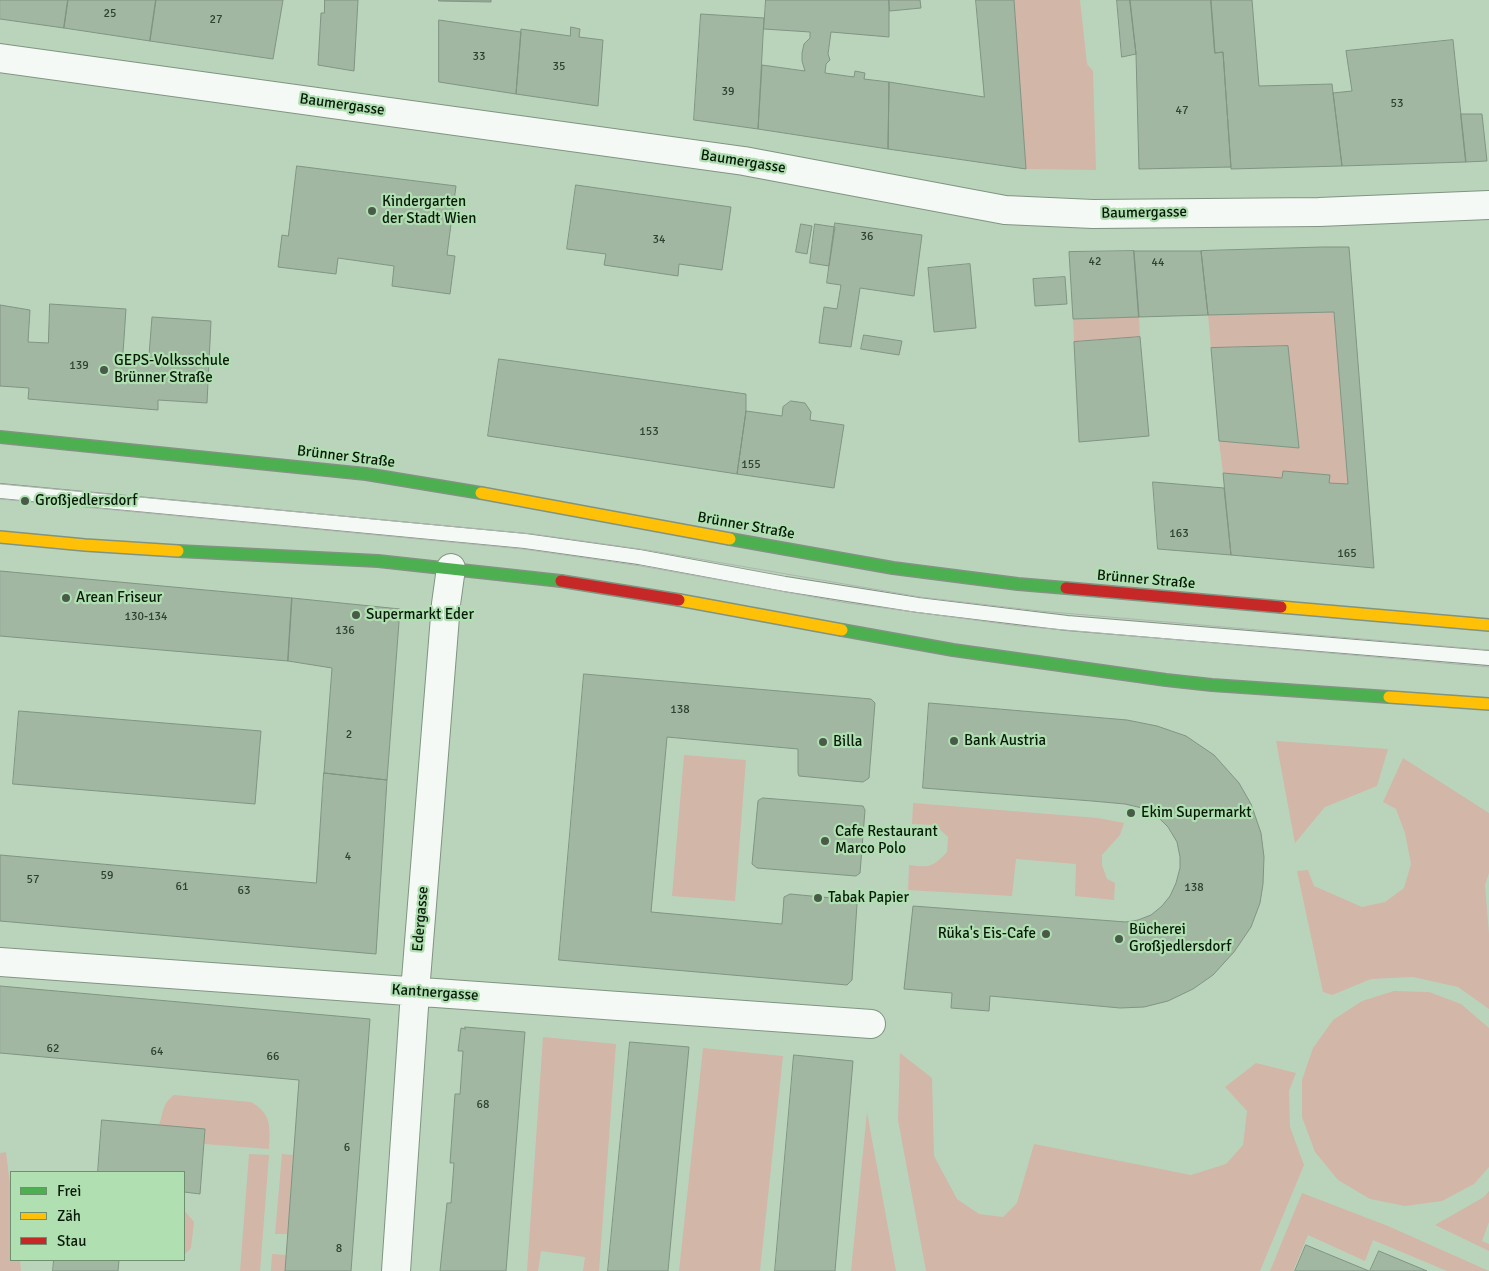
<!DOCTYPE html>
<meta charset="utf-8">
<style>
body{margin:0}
#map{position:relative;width:1489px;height:1271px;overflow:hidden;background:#bad4bc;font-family:Signika,sans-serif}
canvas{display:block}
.legend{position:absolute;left:10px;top:1171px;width:175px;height:90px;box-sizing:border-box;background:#b0dfb1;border:1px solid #6d906e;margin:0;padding:6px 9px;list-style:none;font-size:15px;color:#091a0a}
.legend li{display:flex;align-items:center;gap:10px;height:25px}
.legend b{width:25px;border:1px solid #6d906e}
</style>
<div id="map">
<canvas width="1489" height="1271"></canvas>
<ul class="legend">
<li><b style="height:6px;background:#4caf50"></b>Frei</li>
<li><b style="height:6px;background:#ffc107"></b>Zäh</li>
<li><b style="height:6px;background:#c62828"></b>Stau</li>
</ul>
</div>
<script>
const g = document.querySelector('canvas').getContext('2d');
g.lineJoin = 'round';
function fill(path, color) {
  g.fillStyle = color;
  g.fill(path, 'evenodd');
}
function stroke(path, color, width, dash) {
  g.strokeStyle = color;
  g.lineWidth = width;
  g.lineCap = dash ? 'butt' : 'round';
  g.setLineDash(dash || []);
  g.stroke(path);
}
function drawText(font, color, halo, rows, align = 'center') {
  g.font = font + ' Signika,sans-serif';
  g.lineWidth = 4.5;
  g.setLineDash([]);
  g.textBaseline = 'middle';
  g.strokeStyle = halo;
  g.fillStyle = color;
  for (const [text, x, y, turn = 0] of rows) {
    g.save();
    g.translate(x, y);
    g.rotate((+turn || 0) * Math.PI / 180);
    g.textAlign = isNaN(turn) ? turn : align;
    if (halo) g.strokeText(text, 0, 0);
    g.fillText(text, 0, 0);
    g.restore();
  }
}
const green = new Path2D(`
 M1014,0H1080L1087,64L1093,71L1096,170L1026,169Z
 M1334,312L1348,484L1329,483V475L1283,471L1282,478L1223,473L1219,441L1299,448L1288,346L1211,348L1208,315Z
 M1139,317L1140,337L1074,342L1073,319Z
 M1276,741L1388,749L1377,786L1325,807L1295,843Z
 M684,755L746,760L735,901L672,896Z
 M1403,758L1489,813V873L1485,885L1489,934V1009L1458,987L1413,977L1371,979L1332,995L1323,992L1297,871L1308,870L1314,886L1362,907L1385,902L1404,888L1411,864L1405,833L1396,809L1383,802Z
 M913,803L1098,818L1124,823L1120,835L1102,855V865L1107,879L1115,883L1114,900L1075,896L1076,864L1016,859L1012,896L908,890L909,865C929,868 933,867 947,852L948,837L935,825L912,824Z
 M1394,991L1429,992L1461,1004L1489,1028V1167L1474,1184L1442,1201L1405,1206L1370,1199L1338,1180L1315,1152L1302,1117V1080L1313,1048L1333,1020L1362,1001Z
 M543,1037L616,1044L599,1271H583L585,1257L541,1251L538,1271H527Z
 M703,1048L783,1056L760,1271H679Z
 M900,1053L932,1078L934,1156L957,1199L979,1214L1003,1217L1017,1203L1034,1144L1191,1175L1226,1164L1243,1145L1247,1111L1225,1087L1256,1063L1296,1073L1289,1091L1290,1127L1304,1165L1260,1271H926L898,1120Z
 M174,1095L251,1102C272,1114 270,1127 269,1149L204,1144L205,1130L159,1125C164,1112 161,1105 174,1095Z
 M867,1112L896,1271H851Z
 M6,1152L11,1192V1260H20L21,1271H0V1153Z
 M249,1154L269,1155L260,1271H240Z
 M282,1154L293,1155L288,1234H275Z
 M1489,1191V1222L1482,1241L1489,1244V1251L1435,1225L1484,1197Z
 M1302,1193L1388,1226L1489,1271H1447L1373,1240L1365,1261L1308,1235L1293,1271H1270Z
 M184,1210L194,1222L191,1248L184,1255Z
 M272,1254L286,1255L285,1271H271Z`);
const building = new Path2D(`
 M0,0H68L64,28L0,19Z
 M68,0H156L150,41L64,28Z
 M156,0H283L273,59L150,41Z
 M325,0H358L354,71L318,65L321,13H324Z
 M439,0H491V2L439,1Z
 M766,0H889V37L831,32L828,54L830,60L826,64L825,73L854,77L855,71L865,73L864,79L889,82L888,149L758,129L762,65L805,71L802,61V53L804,44L810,38V32L764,29Z
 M889,0H920L921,8L890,11Z
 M976,0H1014L1026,169L888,149L889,82L984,97Z
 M1117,0H1130L1136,54L1122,57Z
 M1130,0H1211L1215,53L1223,52L1231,167L1139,169L1136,54Z
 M1211,0H1252L1259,86L1332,84L1342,166L1231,169L1223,52L1215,53Z
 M701,14L764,18L758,129L694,120Z
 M439,20L521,32L516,94L439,82Z
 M571,27L580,29L579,37L603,40L598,106L516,94L521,29L570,36Z
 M1453,40L1466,162L1342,166L1333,93L1352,91L1346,51Z
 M1461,114H1482L1487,161L1466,162Z
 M297,166L456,186L447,255L455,256L450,294L392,286L394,266L338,258L336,274L278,267L282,235L288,236Z
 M576,185L731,207L722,270L679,264L678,276L604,265L606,254L567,249Z
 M835,223L922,235L914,296L860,288L851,347L819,343L824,307L837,309L841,285L827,283Z
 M801,224L812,226L807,254L796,252Z
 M815,224L835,227L829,266L810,263Z
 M1322,247H1349L1374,568L1231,555L1223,473L1282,478L1283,471L1330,475L1329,483L1348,484L1334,312L1208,315L1201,251Z
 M1134,251H1201L1208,315L1139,317Z
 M1134,251L1139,317L1073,319L1069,252Z
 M970,264L976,328L934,332L928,268Z
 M1065,277L1067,304L1035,306L1033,279Z
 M50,304L126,309L123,353L149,355L152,317L211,321L207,403L158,400V410L28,399L29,388L0,386V305L30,310L28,342L48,343Z
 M864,335L902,341L899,355L861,349Z
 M1140,337L1149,436L1079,442L1074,342Z
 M1288,346L1299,448L1219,441L1211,348Z
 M499,359L746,394V411L737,474L488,436Z
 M791,401L805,403L811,412L810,420L844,425L834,488L737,474L746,411L782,416L783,407Z
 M1153,482L1224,488L1231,555L1158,549Z
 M0,571L292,598L288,661L0,636Z
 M292,598L400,609L387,780L324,773L332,668L288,661Z
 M584,674L871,699L875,703L869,778L863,782L799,776L798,773V749L667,737L651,912L782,924L784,897L790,894L854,900L857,904L852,980L847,985L559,960Z
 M929,703L1127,720L1157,726L1186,736L1214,755L1239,783L1251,804L1261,833L1264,857L1263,884L1260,903L1251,927L1234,952L1213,975L1193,989L1168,1001L1144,1007L1120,1008L990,996L989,1011L951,1008L952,993L904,989L913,906L1126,922L1138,920L1151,915L1162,906L1170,896L1176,883L1180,868V857L1177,842L1168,827L1158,817L1142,808L1125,804L1092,801L923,788Z
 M19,711L261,731L255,804L13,784Z
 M324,773L387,780L376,954L0,921V855L316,883Z
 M763,798L863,806L865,810L860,873L856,876L757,868L752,864L758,801Z
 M0,986L370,1019L351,1271H285L299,1080L0,1053Z
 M465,1027L525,1032L506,1271H440L447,1203H451L454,1163H450L455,1094H460L463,1051H458L461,1028L465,1029Z
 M630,1042L689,1047L668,1271H608Z
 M794,1055L853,1061L835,1271H775Z
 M102,1120L205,1129L200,1194L184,1192V1172H98Z
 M1306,1245L1369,1271H1295Z
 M1379,1251L1427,1271H1370Z
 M54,1260H119L118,1271H53Z`);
const lane = new Path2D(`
 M0,491L525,541L639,557L785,584L918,605L1067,623L1489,658`);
const street = new Path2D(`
 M0,58L744,161L1005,210L1093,214L1319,212L1489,205
 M0,962L871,1024
 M396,1271L415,992L446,604L451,568`);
const fast = new Path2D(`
 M0,437L366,474L481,493
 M730,539L893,568L1018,584L1066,588
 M178,551L378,561L561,581
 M842,630L953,650L1166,680L1212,685L1389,697`);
const slow = new Path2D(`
 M481,493L730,539
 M0,537L85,545L178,551
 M679,600L842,630
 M1281,607L1489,625
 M1389,697L1489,704`);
const jam = new Path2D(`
 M561,581L679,600
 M1066,588L1281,607`);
const tram = new Path2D(`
 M0,484L533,534L647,550L920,597L1040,611L1489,650
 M0,499L523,549L641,566L847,603L1019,626L1489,667`);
const markers = [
 [372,211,5,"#475b48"],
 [104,370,5,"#475b48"],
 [25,501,5,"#475b48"],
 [66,598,5,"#475b48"],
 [356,615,5,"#475b48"],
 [954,741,5,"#475b48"],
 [823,742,5,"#475b48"],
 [1131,813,5,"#475b48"],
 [825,841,5,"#475b48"],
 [818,898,5,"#475b48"],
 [1046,934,5,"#475b48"],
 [1119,939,5,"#475b48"]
];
const numberNames = [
 ["25",110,14],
 ["27",216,20],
 ["33",479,57],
 ["35",559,67],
 ["39",728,92],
 ["53",1397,104],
 ["47",1182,111],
 ["36",867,237],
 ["34",659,240],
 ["42",1095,262],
 ["44",1158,263],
 ["139",79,366],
 ["153",649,432],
 ["155",751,465],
 ["163",1179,534],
 ["165",1347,554],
 ["130-134",146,617],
 ["136",345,631],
 ["138",680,710],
 ["2",349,735],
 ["4",348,857],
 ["59",107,876],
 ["57",33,880],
 ["61",182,887],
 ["138",1194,888],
 ["63",244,891],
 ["62",53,1049],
 ["64",157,1052],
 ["66",273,1057],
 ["68",483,1105],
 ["6",347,1148],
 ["8",339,1249]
];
const streetNames = [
 ["Baumergasse",342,105,8],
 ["Baumergasse",743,162,9],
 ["Baumergasse",1144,213,-1],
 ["Brünner Straße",346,457,7],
 ["Brünner Straße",746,526,10],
 ["Brünner Straße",1146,580,5],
 ["Edergasse",421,919,-85],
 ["Kantnergasse",435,993,4]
];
const poiNames = [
 ["Kindergarten",382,202],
 ["der Stadt Wien",382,219],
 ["GEPS-Volksschule",114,361],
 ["Brünner Straße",114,378],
 ["Großjedlersdorf",35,501],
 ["Arean Friseur",76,598],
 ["Supermarkt Eder",366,615],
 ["Bank Austria",964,741],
 ["Billa",833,742],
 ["Ekim Supermarkt",1141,813],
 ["Cafe Restaurant",835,832],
 ["Marco Polo",835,849],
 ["Tabak Papier",828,898],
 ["Bücherei",1129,930],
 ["Großjedlersdorf",1129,947],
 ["Rüka's Eis-Cafe",1036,934,"right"]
];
fill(green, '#d2b6a8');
fill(building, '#a1b7a2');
stroke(building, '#819482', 1);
stroke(lane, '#809481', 16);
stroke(street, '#809481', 30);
stroke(fast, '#809481', 14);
stroke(slow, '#809481', 14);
stroke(jam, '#809481', 14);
stroke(lane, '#f5f9f5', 14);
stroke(street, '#f5f9f5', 28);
stroke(fast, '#4caf50', 11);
stroke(slow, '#ffc107', 11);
stroke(jam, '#c62828', 11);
stroke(tram, '#afb5af', 1);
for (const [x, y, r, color] of markers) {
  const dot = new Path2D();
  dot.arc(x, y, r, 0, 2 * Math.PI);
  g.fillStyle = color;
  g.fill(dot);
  stroke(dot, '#b0dfb1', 2);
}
drawText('12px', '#2f4130', null, numberNames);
drawText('15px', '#091a0a', '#b0dfb1', streetNames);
drawText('15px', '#091a0a', '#b0dfb1', poiNames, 'left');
</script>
